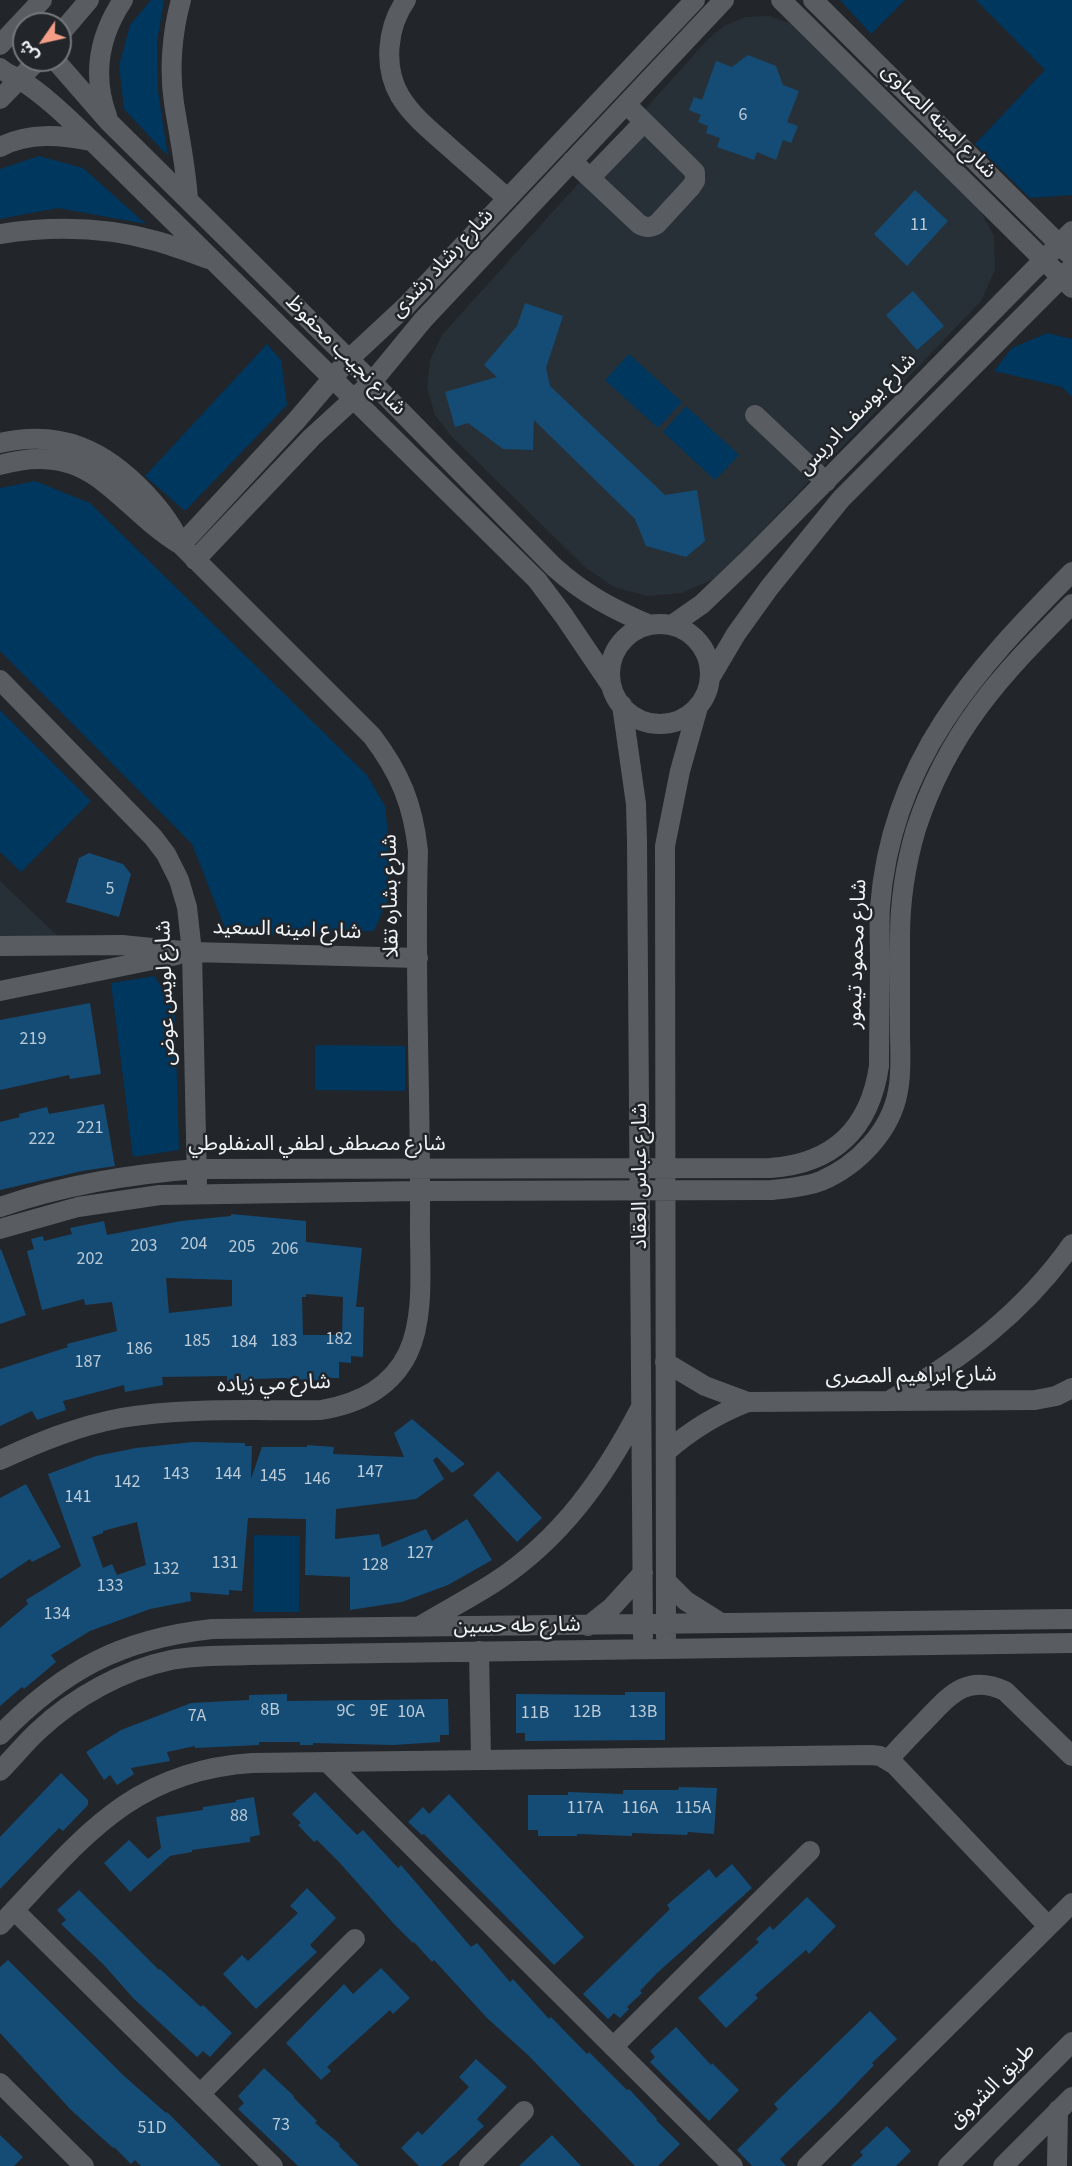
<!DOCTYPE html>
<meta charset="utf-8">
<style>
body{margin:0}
#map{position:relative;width:1072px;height:2166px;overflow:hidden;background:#222529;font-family:"Source Sans 3","Noto Sans Arabic",sans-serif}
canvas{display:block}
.north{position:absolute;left:12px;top:12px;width:60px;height:60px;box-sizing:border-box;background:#222529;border:2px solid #75787b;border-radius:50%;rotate:236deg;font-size:16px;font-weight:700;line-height:24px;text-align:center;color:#f1f4f6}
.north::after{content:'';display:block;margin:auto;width:21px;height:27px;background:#f49e87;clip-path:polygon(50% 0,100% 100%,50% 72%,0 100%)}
</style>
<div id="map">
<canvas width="1072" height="2166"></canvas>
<div class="north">ش</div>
</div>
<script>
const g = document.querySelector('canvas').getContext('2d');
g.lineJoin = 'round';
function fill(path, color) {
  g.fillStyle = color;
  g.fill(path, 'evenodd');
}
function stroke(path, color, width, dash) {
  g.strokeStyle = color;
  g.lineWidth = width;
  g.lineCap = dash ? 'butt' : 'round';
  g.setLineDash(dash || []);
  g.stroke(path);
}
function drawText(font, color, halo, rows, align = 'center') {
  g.font = font + ' "Source Sans 3","Noto Sans Arabic",sans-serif';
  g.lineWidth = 5;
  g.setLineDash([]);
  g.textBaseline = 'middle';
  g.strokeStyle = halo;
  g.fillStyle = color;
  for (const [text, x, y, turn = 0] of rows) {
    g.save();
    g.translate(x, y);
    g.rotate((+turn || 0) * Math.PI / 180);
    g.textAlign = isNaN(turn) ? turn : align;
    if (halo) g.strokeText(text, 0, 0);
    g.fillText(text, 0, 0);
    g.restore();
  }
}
const built = new Path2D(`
 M768,16L790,23L978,206L994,236L995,270L981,301L737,557L712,580L681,593L647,596L614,587L586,568L452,437L435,415L427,388L430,360L442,335L708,39L725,25L746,17Z
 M0,881L60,938L0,936Z`);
const green = new Path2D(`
 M151,0H164L157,42L158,91L168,156L124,109L119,66L130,25Z
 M840,0H905L871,34Z
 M976,0H1072V195L1030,198L975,144L1045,70Z
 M39,156L83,168L146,224L58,208L0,219V169Z
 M1047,333L1072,339V397L1062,387L994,371L1012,348Z
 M267,344L281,360L287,405L185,511L145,476Z
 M629,354L682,402L658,428L605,380Z
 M686,406L739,455L715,480L663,432Z
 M35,481L90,503L367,775L385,806L389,843L388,899L374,931L228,936L192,844L0,651V488Z
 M0,710L91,801L21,872L0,852Z
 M155,976L175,1013L179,1150L133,1157L111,983Z
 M315,1045L405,1046V1091L315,1090Z
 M254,1535L300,1536L299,1612H253Z`);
const building = new Path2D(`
 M748,55L776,66L783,85L799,91L787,122L798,126L791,143L783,140L776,160L757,152L754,160L717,147L720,138L706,133L708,126L698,122L701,115L689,110L694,97L702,100L716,61L732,67Z
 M915,190L948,221L907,266L874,234Z
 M913,291L944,326L917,350L886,315Z
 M525,303L563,316L546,368L550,386L665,495L697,490L705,541L686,557L646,546L635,519L534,420L533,450L503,449L468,423L455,427L445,392L497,377L484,365L517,326Z
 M89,853L123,864L131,874L119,917L66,902L79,858Z
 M90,1003L101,1074L70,1079L69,1075L0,1090V1020Z
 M104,1104L115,1166L82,1171L0,1190V1122L20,1117L19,1114L47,1107L49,1114Z
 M231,1214L306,1221V1242L362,1248L356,1307H364L363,1357L351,1356V1363L339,1362V1378H330V1382L284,1378L254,1379V1383L227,1382V1376L162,1377L163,1385L125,1392L124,1385L63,1401L66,1410L37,1420L32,1411L0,1426V1369L68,1347L67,1344L117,1331L112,1302L85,1305L84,1299L42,1310L27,1251L34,1249L31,1239L43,1236L44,1241L72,1234L70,1228L104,1221L107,1235L181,1221L231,1216ZM166,1278L232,1280V1306L169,1313ZM306,1294L343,1297L342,1335H303L302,1297H306Z
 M1,1249L26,1315L0,1324V1250Z
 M412,1419L465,1464L452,1473L437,1457L433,1460L444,1479L416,1499L336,1509L335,1539L379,1534L382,1547L426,1529L432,1541L467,1519L492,1560L448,1585L402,1602L350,1610V1577L305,1575L306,1519L248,1518L242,1591L229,1590V1595L190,1592L191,1601L150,1609L90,1631L51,1655L56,1662L24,1689L22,1687L0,1706V1628L28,1604L26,1600L81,1566L48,1474L96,1456L136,1448L193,1442L245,1443V1446H252L251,1479L262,1447H307V1445L334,1447L333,1454L404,1457L394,1433ZM137,1522L146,1565L117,1575L112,1564L103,1568L92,1537L103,1533V1531Z
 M498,1471L542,1518L517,1542L473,1495Z
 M26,1484L61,1547L32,1562L30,1559L0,1579V1498Z
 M625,1692H665V1740L525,1741V1733H516V1694L625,1695Z
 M287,1694V1701L448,1699L449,1735H440V1742L393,1745L313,1743V1745H300V1742H259V1745L195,1748V1746L167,1752L170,1761L131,1768L134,1774L117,1785L110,1775L104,1780L86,1752L121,1730L191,1703L249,1700V1695Z
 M61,1773L88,1800V1805L63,1831L59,1828L0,1889V1837Z
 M679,1787L717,1788L714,1834L688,1832L687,1835L632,1833V1836L577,1834V1836H538V1830H528V1795H568V1792L623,1794V1790H678Z
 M315,1792L357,1835L363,1830L398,1868L401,1865L471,1947L477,1943L510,1982L513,1979L549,2019L551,2017L587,2054L589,2052L627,2090L629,2089L657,2119L656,2120L680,2144L658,2166H635L528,2055L487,2018L434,1960L432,1962L414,1942L413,1943L394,1924L339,1862L317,1840L314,1842L298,1825L301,1823L292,1814Z
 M449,1794L584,1937L554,1965L424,1834L422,1835L408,1822L423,1807L429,1814Z
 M254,1797L260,1835L250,1837V1842L192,1850V1852L170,1856L130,1892L104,1863L129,1840L148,1859L161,1848L156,1817L203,1810V1807L236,1802V1800Z
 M732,1864L752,1888L656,1974L640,1991L642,1993L627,2007L629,2009L620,2018L614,2013L608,2019L583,1994L670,1909L667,1905L709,1869L716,1878Z
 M307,1888L336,1918L310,1945L317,1952L256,2009L223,1974L242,1955L248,1961L298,1913L290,1906Z
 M79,1890L159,1970L160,1969L201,2007L203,2005L232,2033L210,2057L203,2051L197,2057L133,1998L104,1965L61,1924L66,1920L57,1910Z
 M807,1897L836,1926L809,1954L806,1950L755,1995L758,1998L726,2028L698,1998L759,1942L756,1939L770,1926L773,1930Z
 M8,1960L123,2075L166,2113L167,2112L221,2166H141L135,2160L131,2164L114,2147L113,2148L71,2110L0,2033V1967Z
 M381,1968L410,1998L393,2014L390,2010L327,2067L331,2071L321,2080L286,2043L344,1984L353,1994Z
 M870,2011L897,2039L872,2063L874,2065L834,2107L780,2159L786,2166H752L737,2150L778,2109L774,2104Z
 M676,2027L711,2065L712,2063L739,2090L709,2121L650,2062L655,2057L650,2051Z
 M476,2059L507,2087L477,2119L484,2126L455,2154L441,2166H419L401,2148L418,2131L422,2135L469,2087L459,2077Z
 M264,2068L294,2096L293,2097L317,2121L315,2123L340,2144L339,2146L359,2166H298L238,2109L244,2103L238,2096Z
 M887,2126L911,2151L896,2166H851L863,2155L860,2152Z
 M0,2135L23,2157L14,2166H0Z
 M552,2135L581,2166H519Z`);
const minor = new Path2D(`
 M181,0C172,32 169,70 174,103C179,135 186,167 188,200
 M406,0C387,27 383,67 400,96C412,116 431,131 448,146C468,164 488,181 507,198
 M781,0L1072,288
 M813,0L1068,253
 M60,34L89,0
 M0,45L42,0
 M55,60L109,122L372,382L554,567C584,594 612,609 650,625
 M0,68C7,74 12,75 20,80C43,93 72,122 92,141L537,580L564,616L612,687
 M0,99L38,60
 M107,116C92,75 99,36 123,0
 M0,147C29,132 61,135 91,141
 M572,161L639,224C646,228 650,228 657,224L691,187L695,181V172L626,104
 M590,178L644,122
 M0,234C51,226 106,227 156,241C174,246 192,253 209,259
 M755,415L826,482
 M0,443C61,429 105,450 146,494C160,509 172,524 180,543
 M0,465C93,438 115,505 181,545L372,736C400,773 413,804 418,851C414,973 421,1096 420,1218C419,1260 426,1315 408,1353C391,1388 358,1404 321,1410C255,1411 186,1407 121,1418C78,1426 39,1442 0,1460
 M181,545L296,421L349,359L406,306L695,0
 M195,560L312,437L372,382L423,320L724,0
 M610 674a50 50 0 1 1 100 0a50 50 0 1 1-100 0Z
 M672,625L702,604L749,559L1072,231
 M710,678L736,634L769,588L841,499L1072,267
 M0,680L153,837L166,854L179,880L187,907L192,952L197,1183
 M622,705L636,804L637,842L643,1637
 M0,946L122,945L192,952L418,958
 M0,991L177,955
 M0,1207C64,1185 130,1174 197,1169L770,1168C834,1164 870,1128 879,1066C879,1031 880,996 880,961C880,943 879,925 880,907C891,761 975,670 1072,572
 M0,1229L78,1207L160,1195L420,1191L772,1190C789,1188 806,1187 821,1181C858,1165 891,1131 898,1091C902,1071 900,1052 900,1032C900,1000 900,968 900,937C900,901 906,863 916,829C948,731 1001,675 1072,604
 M665,1362L705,1386L748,1402L1035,1400L1056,1396L1072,1388
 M892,1399C962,1359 1025,1311 1072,1244
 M666,1452C691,1430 717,1414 748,1402
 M666,1581L686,1601L721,1623
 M420,1626C445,1611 470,1598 495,1582C561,1539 604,1478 640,1409
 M588,1626L612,1607L643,1573
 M666,1637L665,846L680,771L698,707
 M479,1651L481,1760
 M0,1735C63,1670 121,1639 212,1629L1072,1619
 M888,1760C900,1747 912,1734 924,1722C949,1696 966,1673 1005,1691L1072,1756
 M327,1762L733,2166
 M0,1771C13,1758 25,1743 38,1731C74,1697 123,1670 171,1660C196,1655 223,1656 248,1655L1072,1643
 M14,1910L273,2166
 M0,1925C79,1843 128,1771 252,1763L871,1755L880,1756L895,1765L1048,1926
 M613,2047L810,1851
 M0,2083L84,2166
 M200,2094L355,1939
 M469,2166L524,2111
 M807,2166L1072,1903
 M948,2166L1072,2042
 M1003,2166L1072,2097
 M1057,2166L1058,2110`);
const numberNames = [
 ["6",743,116],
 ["11",919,226],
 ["5",110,890],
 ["219",33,1040],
 ["221",90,1129],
 ["222",42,1140],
 ["204",194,1245],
 ["203",144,1247],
 ["205",242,1248],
 ["206",285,1250],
 ["202",90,1260],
 ["182",339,1340],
 ["185",197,1342],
 ["183",284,1342],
 ["184",244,1343],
 ["186",139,1350],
 ["187",88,1363],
 ["147",370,1473],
 ["143",176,1475],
 ["144",228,1475],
 ["145",273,1477],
 ["146",317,1480],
 ["142",127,1483],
 ["141",78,1498],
 ["127",420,1554],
 ["131",225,1564],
 ["128",375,1566],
 ["132",166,1570],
 ["133",110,1587],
 ["134",57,1615],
 ["8B",270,1711],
 ["9C",346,1712],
 ["9E",379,1712],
 ["10A",411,1713],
 ["12B",587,1713],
 ["13B",643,1713],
 ["11B",535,1714],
 ["7A",197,1717],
 ["117A",585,1809],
 ["116A",640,1809],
 ["115A",693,1809],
 ["88",239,1817],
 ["73",281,2126],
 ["51D",152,2129]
];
const streetNames = [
 ["شارع امينه الصاوى",938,122,45],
 ["شارع رشاد رشدى",443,264,-47],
 ["شارع نجيب محفوظ",345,356,45],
 ["شارع يوسف ادريس",858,415,-46],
 ["شارع بشاره تقلا",392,896,-91],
 ["شارع امينه السعيد",287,931,2],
 ["شارع محمود تيمور",858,954,-88],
 ["شارع لويس عوض",167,993,-92],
 ["شارع مصطفى لطفي المنفلوطي",317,1145],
 ["شارع عباس العقاد",641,1176,-90],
 ["شارع ابراهيم المصرى",911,1377,-1],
 ["شارع مي زياده",274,1385,-2],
 ["شارع طه حسين",517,1627,-1],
 ["طريق الشروق",993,2087,-45]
];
fill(built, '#273037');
fill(green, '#00375e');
fill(building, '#154c76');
stroke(minor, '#595d61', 20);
drawText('18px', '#bacad6', null, numberNames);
drawText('21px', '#f1f4f6', '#222529', streetNames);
</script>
